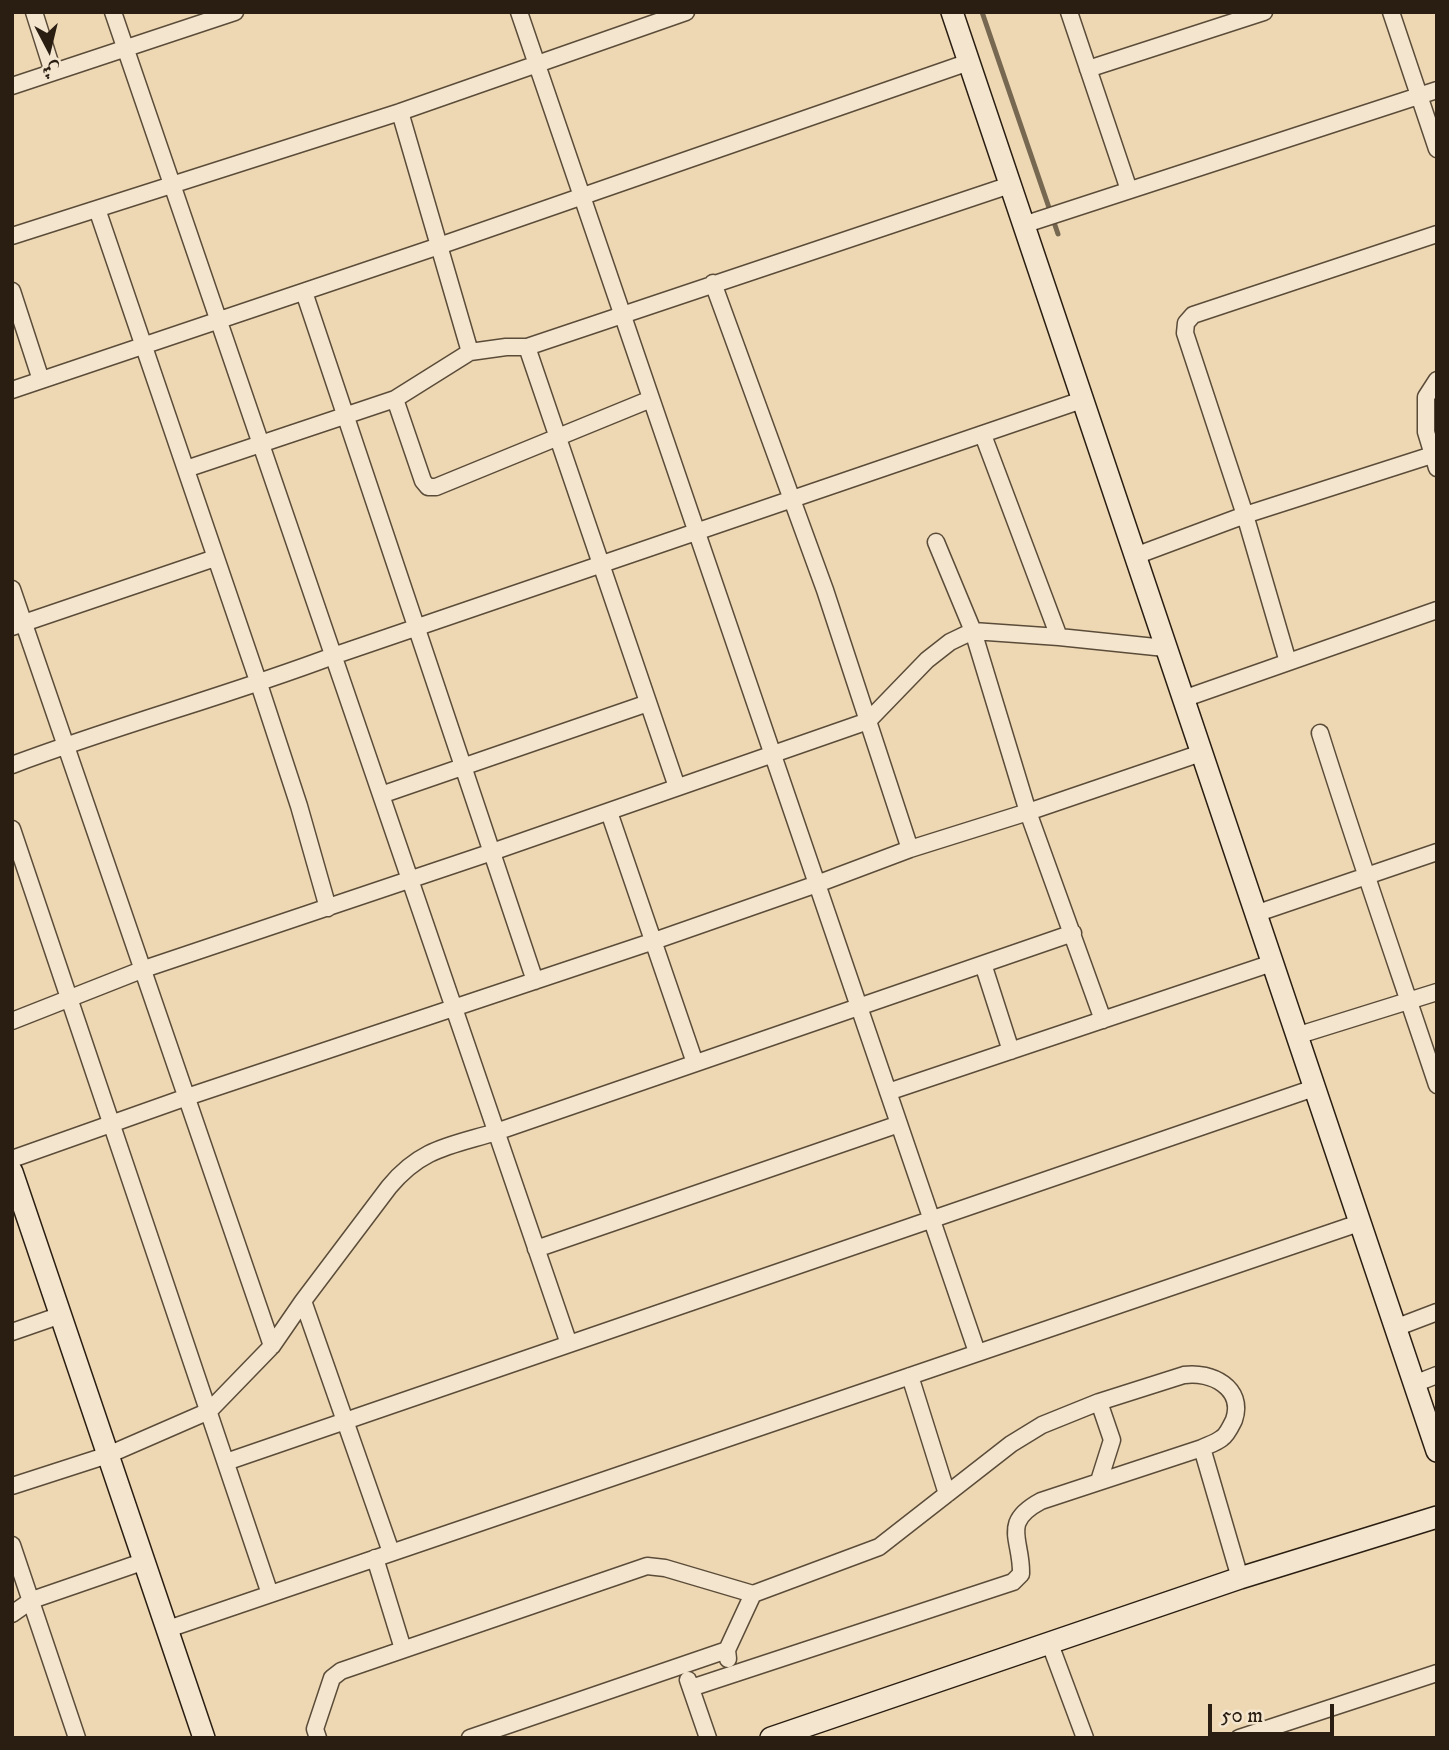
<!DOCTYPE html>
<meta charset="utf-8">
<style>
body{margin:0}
#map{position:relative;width:1449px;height:1750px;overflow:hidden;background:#eed8b3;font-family:"IM FELL DW Pica",Amiri,serif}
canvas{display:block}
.frame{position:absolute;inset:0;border:14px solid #2a1e12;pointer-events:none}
.north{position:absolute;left:14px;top:14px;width:70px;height:70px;-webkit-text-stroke:5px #f4e6ce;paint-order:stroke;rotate:173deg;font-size:19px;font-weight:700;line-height:28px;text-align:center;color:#2a1e12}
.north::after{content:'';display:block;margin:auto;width:24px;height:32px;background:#2a1e12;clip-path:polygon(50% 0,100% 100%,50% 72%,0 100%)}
.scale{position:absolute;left:1208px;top:1704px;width:126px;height:32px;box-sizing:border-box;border:4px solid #2a1e12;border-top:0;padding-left:9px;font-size:21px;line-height:24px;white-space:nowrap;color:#2a1e12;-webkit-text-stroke:5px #f4e6ce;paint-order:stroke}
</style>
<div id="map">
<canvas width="1449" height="1750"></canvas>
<div class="frame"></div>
<div class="north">ش</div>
<div class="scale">50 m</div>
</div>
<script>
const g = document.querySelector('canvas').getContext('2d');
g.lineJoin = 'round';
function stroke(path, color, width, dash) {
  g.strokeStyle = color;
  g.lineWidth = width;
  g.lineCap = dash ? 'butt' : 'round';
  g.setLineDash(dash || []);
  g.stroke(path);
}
const stream = new Path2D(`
 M982,12L1058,234`);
const street = new Path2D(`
 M34,12L53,72
 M113,12L569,1344
 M519,12L977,1352
 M1069,12L1129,190
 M1391,12L1437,149
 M1088,69L1264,12
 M12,86L235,12
 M400,112L470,352
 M97,209L259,684L299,806L328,908
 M1023,225L1437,90
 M12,236L400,112L686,12
 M713,283L825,590L910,849
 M12,291L41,380
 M304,292L535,981
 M527,347L677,787
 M1437,380L1426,397V432L1437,468
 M12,390L439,246L969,62
 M395,399L423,481L428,487H436L651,399
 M983,435L1059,637
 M186,469L395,399L470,352L506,347H527L1010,185
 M936,542L973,631L1028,812L1103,1020
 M1135,556L1245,515L1432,455
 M12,589L272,1346
 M12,627L215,558
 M1288,662L1245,515L1185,333L1186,323L1193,315L1437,234
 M1183,699L1437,610
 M1320,733C1357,851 1398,968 1437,1085
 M12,765C118,725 227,696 333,656L1082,400
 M381,795L648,703
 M609,812L695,1063
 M12,829L270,1594
 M1255,914L1437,852
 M983,964L1011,1051
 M12,1021L144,969L492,852L868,721L927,660L950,642L973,631L1059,637L1165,648
 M1296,1036L1437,992
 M888,1092L1272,963
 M12,1159L187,1097L654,941L817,884L910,849L1028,812L1201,753
 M536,1249L899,1124
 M303,1301L391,1552
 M1395,1328L1437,1312
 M12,1332L61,1315
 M910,1376L947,1494
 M1414,1384L1437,1375
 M1202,1448L1240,1578
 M226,1462L1314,1088
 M1099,1481L1112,1440L1099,1402
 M12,1486L108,1455L209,1411L272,1346L303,1301L389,1187C421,1148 450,1146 496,1132L1073,933
 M12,1545L77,1738
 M375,1558L403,1649
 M12,1614L32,1600L145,1561
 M168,1629L1359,1223
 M1050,1644L1085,1738
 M728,1659L727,1650L753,1594
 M688,1680L708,1738
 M318,1738L315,1729L332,1678L341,1671L647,1566L665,1568L753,1594L879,1547L1011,1444L1042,1425L1099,1402L1184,1375C1211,1371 1245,1388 1234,1420C1231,1426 1227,1435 1222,1438C1216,1443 1208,1445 1202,1448L1041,1501C1000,1523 1022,1539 1021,1574L1013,1582L691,1688
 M470,1738L727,1650
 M1239,1738L1437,1673`);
const secondary = new Path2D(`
 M952,12L1437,1451
 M12,1172L204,1738
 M771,1738L1240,1578L1437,1517`);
stroke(stream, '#776852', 5);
stroke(street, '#5b4c3a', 19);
stroke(secondary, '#2a1e12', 24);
stroke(street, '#f4e6ce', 16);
stroke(secondary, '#f4e6ce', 21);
</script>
